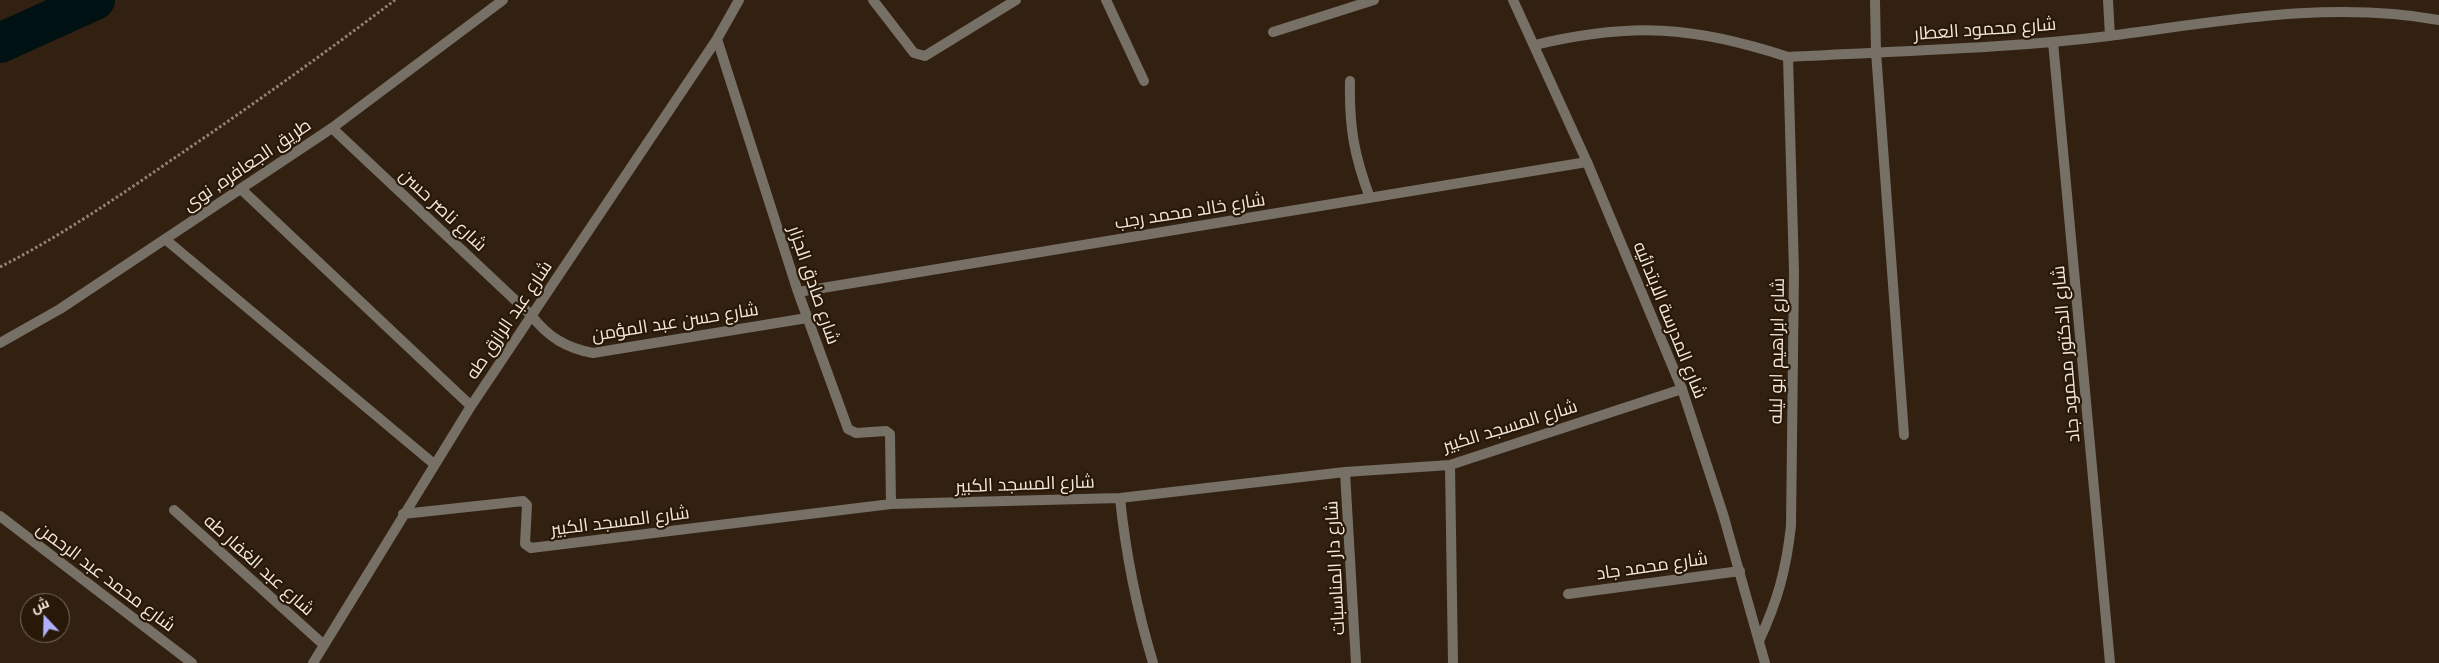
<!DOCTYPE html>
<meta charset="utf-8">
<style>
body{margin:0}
#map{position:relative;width:2439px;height:663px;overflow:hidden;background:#322111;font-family:Lato,Cairo,sans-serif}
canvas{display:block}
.north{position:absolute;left:20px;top:593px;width:50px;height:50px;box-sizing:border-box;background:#281807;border:1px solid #796b5c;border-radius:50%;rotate:339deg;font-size:14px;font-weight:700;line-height:20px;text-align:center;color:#f3e7dc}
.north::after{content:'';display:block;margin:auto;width:18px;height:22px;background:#b0aefa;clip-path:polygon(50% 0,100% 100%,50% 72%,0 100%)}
</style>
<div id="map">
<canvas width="2439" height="663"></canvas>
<div class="north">ش</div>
</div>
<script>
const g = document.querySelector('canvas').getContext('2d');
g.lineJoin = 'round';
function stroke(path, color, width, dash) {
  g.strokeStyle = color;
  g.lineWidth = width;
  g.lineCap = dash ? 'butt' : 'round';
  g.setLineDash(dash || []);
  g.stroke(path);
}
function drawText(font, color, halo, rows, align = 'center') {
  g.font = font + ' Lato,Cairo,sans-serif';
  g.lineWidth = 4.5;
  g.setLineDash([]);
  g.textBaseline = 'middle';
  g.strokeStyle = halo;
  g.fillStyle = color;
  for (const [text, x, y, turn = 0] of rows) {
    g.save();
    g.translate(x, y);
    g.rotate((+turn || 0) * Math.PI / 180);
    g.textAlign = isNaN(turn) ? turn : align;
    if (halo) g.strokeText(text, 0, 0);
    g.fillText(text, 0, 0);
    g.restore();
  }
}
const canal = new Path2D(`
 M0,43L95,0`);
const path = new Path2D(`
 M0,267C59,237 115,199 170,161C247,109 321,56 395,0`);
const minor = new Path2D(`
 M873,0L914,53L925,56L1016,0
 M1106,0L1144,81
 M1875,0L1876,52L1904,435
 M2108,0L2110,36
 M1273,32L1374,0
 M717,39L798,292L848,429L856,433L886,431L890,434L891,504
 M2053,42L2110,663
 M1535,45C1631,22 1694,26 1788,57C1895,51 2003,49 2109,36C2218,22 2329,0 2439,20
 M1350,81C1349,127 1354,155 1370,198
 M332,128L531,315C548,337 566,348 593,353L807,318
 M241,189L471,406
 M165,239L434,464
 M798,292L1587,162
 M0,343L60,309L332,128L503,0
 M1450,465L1453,663
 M1345,472L1356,663
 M1120,498C1126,557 1136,606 1153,663
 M174,510L324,645
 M403,514L523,501L527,505L525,544L531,548L891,504L1120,498L1345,472L1450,465L1682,389
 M0,516L192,663
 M1568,594L1740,571
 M1759,641C1778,600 1786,570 1791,526L1794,272L1788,57
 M313,663L471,406L717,39L739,0`);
const tertiary = new Path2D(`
 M1513,0L1587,162L1682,389L1723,514L1765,663`);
const streetNames = [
 ["شارع محمود العطار",1985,29,-4],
 ["طريق الجعافره, نوى",247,165,-34],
 ["شارع ناصر حسن",443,210,43],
 ["شارع خالد محمد رجب",1190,211,-9],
 ["شارع صادق الجزار",814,285,71],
 ["شارع عبد الرازق طه",509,320,-56],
 ["شارع المدرسة الابتدائيه",1670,320,68],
 ["شارع حسن عبد المؤمن",675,322,-9],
 ["شارع ابراهيم ابو ليله",1777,351,-89],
 ["شارع الدكتور محمود جاد",2066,354,-95],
 ["شارع المسجد الكبير",1510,426,-17],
 ["شارع المسجد الكبير",1025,484,-2],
 ["شارع المسجد الكبير",620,521,-7],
 ["شارع عبد الغفار طه",259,565,42],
 ["شارع محمد جاد",1652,566,-8],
 ["شارع دار المناسبات",1335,568,-93],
 ["شارع محمد عبد الرحمن",106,577,37]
];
stroke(canal, '#001113', 40);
stroke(path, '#938477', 3, [2.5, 2.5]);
stroke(minor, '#767066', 10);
stroke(tertiary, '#767066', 10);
drawText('18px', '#f3e7dc', '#281807', streetNames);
</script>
